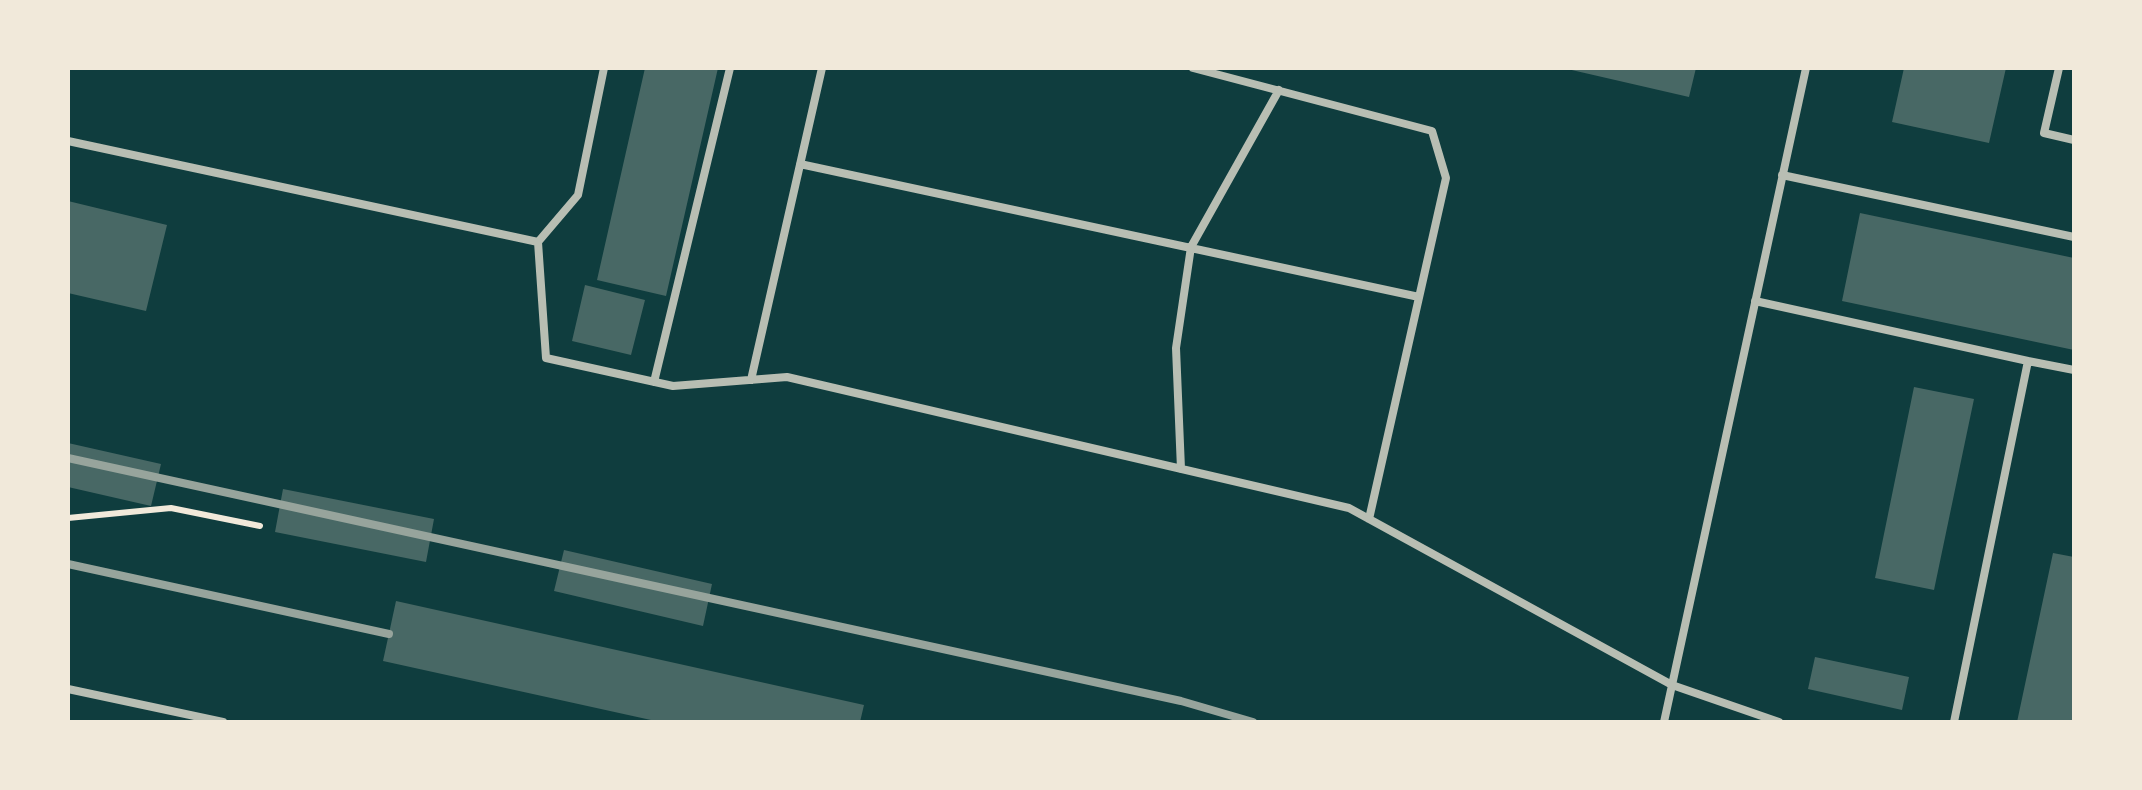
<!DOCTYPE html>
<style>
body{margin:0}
#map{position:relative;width:2142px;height:790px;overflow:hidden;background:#0f3d3e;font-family:"Exo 2",sans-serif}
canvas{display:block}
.frame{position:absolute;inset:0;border:70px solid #f1e9da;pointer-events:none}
</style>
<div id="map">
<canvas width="2142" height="790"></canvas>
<div class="frame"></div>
</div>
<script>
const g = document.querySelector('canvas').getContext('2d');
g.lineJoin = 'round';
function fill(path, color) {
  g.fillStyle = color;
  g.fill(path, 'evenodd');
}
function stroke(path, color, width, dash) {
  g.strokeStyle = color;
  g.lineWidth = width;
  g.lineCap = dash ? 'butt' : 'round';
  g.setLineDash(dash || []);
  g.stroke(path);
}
const building = new Path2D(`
 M645,68H718L666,296L597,280Z
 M1563,68H1696L1689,97Z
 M1904,68H2006L1989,143L1892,122Z
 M68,201L167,225L146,311L68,293Z
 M1860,213L2074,258V350L1842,301Z
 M585,285L645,300L631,355L572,341Z
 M1914,387L1974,399L1934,590L1875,578Z
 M68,443L161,464L151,506L68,487Z
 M283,489L434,519L426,562L275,532Z
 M564,550L712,584L703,626L554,591Z
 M2053,553L2074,557V722H2017Z
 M396,601L864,705L860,722H660L383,661Z
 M1815,657L1909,677L1902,710L1808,689Z`);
const path = new Path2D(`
 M68,518L171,508L260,526`);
const service = new Path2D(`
 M1193,68L1432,131L1446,178L1369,519
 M2059,68L2044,133L2074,140
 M68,141L538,242L546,358L673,386L787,377L1349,508L1672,685L1779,722
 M800,164L1419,297
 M1782,175L2074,237
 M538,242L578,195L604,68
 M1755,301L2028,361L1954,722
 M2028,361L2074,370
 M751,380L822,68
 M654,382L730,68
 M1181,469L1176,348L1191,247L1279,90
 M68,689L223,722
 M1664,722L1806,68`);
const rail = new Path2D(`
 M68,458L1181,701L1253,722
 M68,564L389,634`);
fill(building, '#486865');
stroke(path, '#f1e9da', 6);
stroke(service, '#b8beb3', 8);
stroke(rail, '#97a49c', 8);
</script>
